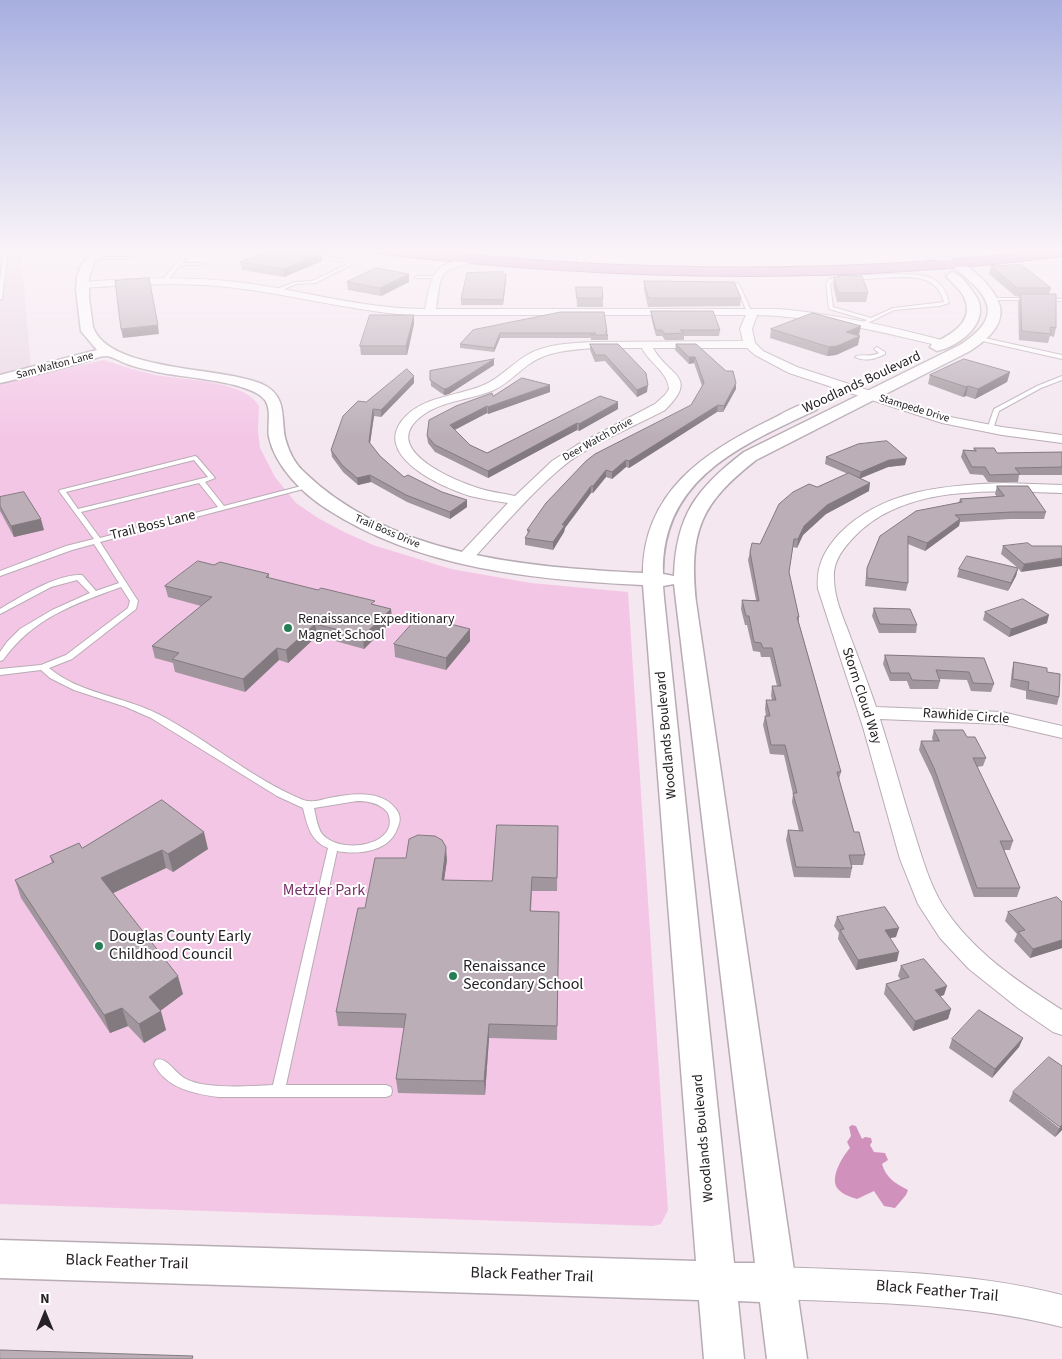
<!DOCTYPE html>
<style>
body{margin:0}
#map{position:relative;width:1062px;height:1359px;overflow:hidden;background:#f4e7f0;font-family:"Source Sans 3",sans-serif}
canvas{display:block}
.north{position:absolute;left:20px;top:1289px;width:50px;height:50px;-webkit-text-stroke:4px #fff;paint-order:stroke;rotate:0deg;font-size:14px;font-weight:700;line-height:20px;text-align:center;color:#262125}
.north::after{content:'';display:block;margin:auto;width:18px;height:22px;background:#262125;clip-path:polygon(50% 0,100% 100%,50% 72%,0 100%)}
</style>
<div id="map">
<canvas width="1062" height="1359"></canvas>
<div class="north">N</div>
</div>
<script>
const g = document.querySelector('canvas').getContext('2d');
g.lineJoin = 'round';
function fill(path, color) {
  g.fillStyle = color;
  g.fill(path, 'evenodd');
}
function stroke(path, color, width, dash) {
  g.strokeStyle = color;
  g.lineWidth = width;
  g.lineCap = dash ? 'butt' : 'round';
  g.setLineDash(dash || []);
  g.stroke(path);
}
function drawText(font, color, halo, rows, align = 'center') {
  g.font = font + ' "Source Sans 3",sans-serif';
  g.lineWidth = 4;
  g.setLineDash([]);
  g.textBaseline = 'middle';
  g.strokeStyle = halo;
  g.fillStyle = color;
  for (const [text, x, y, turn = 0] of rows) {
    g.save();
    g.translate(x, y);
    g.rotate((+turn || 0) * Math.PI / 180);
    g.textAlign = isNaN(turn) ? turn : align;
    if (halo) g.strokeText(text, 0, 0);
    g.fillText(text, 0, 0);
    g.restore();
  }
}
const built = new Path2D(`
 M0,249H21L31,371L0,378Z`);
const green = new Path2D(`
 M104,360C121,366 138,371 156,375C183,380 245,380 259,406L258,431L260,448L275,477L296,503L318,518L344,532L373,545L451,569L531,583L628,592L668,1210L661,1224L653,1226L0,1204V384Z`);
const forest = new Path2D(`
 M852,1125L856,1126L862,1139L865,1137L871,1138L872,1142L870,1145L874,1152L885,1153L888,1160L882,1164C886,1178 895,1183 908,1190L906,1195L895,1208L884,1206L874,1191L857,1199C851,1197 843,1195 838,1189C829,1179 842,1157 850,1148L847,1142L851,1136L849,1127Z`);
const service = new Path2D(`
 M4,249H8L2,299L0,300V280Z
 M199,249H205L189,255L182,263H203L205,265H180L167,281H163V279L184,254L180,252H164L162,250H181L187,252Z
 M307,253L347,260L351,265L315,283L296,284L278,292H274V290L295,282L312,281L346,265L344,262L307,255Z
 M90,257H131L133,258L131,259H88Z
 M865,275C882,275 921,271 935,280C943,285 947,294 949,303L940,306L894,310L864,325L861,323L867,320L829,309L826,284L829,279ZM880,278C906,277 936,272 944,302L893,308L871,318L833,307L830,284L833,281Z
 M417,276H437L439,277L437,278H415V277Z
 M735,283L739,284L752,313L747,312Z
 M992,298H1030L1032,299L1030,300H990V298Z
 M1043,298L1062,299V301L1045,300H1043Z
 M980,337L1062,355V359L978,340V338Z
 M877,347L885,352V354C875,359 866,362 855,357C862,353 869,358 879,353L874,349Z
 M1062,376V380L1041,388L999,411L993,429L988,430L987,429L994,409L1037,386Z
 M195,456L197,457L215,478L205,482L224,506L309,484L312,486L311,487L100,542L138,601L136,609L72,659L49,668C80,694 123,696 158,714C207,739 252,779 303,800C312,803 321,800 329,798C350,794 380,789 395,808C401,815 401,821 397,829C389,852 358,855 337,851L286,1085H386L391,1087L392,1091L391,1095L386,1097H219C194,1094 166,1088 154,1064L156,1060C166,1056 174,1072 184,1078C205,1090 248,1086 273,1085L328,848C310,841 307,824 303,808L277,796L151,718L126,707L74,690L50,678L41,670L0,675V669L41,665L66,655L128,608L130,601L121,587C74,604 33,618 3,660L0,661V652L7,642L20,629L52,610L90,593L77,580L51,587L0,614V609C20,597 58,573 82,575L96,591L119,583L94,544L72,550L0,576V571L66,546L94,539L59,491L60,490ZM194,460L208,477L78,509L66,492ZM199,483L218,507L100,538L81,512ZM357,801C369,801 380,803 388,813C401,845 341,856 322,834C317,827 316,816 314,808Z`);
const minor = new Path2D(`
 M588,249H598L583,262H577V258Z
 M473,257L478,260L476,262C438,271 442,270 436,309H779C837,314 893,327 949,342L951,344L945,347C882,332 822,317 757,315L752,329L755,343L763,351L797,367L950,417L1002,427L1062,435V443L1002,435L942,423L789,373L755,355L747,348H653C668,376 700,376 665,410C633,427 588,445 561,468C528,496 500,530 471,561H459L457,558L459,555L508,503C495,501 482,499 470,496C441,487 368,454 406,416C427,395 461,396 486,384C501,377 512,364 527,355C546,344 571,343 593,342L743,341L740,329L746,315H407C346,310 287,293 227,287C179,282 130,285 82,288L77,285L82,282C136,278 191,276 245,283C305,291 364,309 425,309C432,273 434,262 473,257ZM593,348H642C649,363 668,372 669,389L665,395L655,404L577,445L552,461L515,496C502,493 489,492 478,488C451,479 377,448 423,415C444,400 471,400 494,390C507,384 517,373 528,365C547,351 570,350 593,348Z
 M1004,483L1062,485V493C994,491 904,483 853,538C843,549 833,561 834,578C834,598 843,617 850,636C859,660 868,683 876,707L1002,712L1062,726V738L1002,724L880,719C892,757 902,794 914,832C922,857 929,883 943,906C972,951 1018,982 1062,1010V1035L1053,1032L1018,1008L969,969L940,938L918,904L900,859L863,727L818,589C816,566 824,551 839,534C882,490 945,485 1004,483Z
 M777,1267C873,1271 968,1271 1062,1295V1327C968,1303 873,1303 777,1299L766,1294L761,1283L766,1272Z`);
const tertiary = new Path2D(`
 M95,249H108L95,262L89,277V298L93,327C109,373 226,366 264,385C287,397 281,417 285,438C288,449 294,463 303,471C391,557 526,567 643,573C644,492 704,452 770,420C783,414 802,400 816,404L819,407L816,410C742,445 661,478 663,574L674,576C676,515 697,488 744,452L960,345C987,327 1000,310 973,284C966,278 960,271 952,267C941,260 926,260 919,249C922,249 927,248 930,249C935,250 939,254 944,256C950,258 956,259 962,263C977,272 1005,297 1000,317C997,332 982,343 970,351L756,460C700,504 689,531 696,602L807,1359H767L760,1302L738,1301L744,1359H704L699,1300L0,1278V1240L696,1261L643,585C536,580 419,569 327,509C303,494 275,466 269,437C267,426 272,410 265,400C250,380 179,378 153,371C144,369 135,367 127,364C121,362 112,356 106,356C99,356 88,361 81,363C54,370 27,377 0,383V375L97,350L81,331L76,290L77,277L81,265ZM674,584L755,1263H734L664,598L663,586Z
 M952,272C959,274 966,282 970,288C975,294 980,301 980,309C981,330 955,347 937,351L930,347L932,344C950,335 976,322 964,297C960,289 952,283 946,276Z`);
const trunk = new Path2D(`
 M368,249C399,246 431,251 462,254C508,258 553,262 598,264C751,271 904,268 1056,249H1062V256C834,286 603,280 375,253Z`);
const wall = new Path2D(`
 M649,249H702L701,253L650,250Z
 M321,253L322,261L284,277L242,270L240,262Z
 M991,266L1051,288L1049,294L1056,328L1054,337L1050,336L1048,343L1019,340L1018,302L1020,297L1015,296L989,274Z
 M409,274V282L381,296L348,290L347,282Z
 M503,274H506V280L503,305H461V299Z
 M838,275L868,293L866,302H837L833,285L834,277H838Z
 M644,281L741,298L740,306L648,307L644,290Z
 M576,287L603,298V307H577Z
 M651,311L720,330L719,336H684V340H665L662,336H656L651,317Z
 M604,312L607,333L608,335V340H591V338H500L494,352L460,348V344L473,330Z
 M414,315V324L407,355H361L360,346Z
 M771,329L859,335L858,336V345L836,355L827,356L770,338Z
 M590,344H618L647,392L637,397L605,361L595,362L590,350Z
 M676,344H696L736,389L723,412H717L629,468L626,467L612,479L606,477L593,493H591L565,528L564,532L553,550L525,545V538L528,534L527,530L691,405L702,386L694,363L689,364L675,350Z
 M494,359V365L449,394L444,395L431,386L430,371Z
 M1010,372L1007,382L975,399L966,396L963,397L928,384L930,375Z
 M414,376V383L381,417L374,416L370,444L380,456L404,477L467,507L450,519L407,502L371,482L358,485L343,472L332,457L331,450L366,402Z
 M550,392L488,414L487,413L455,430L470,445L487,453L618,409L579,431L577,430L488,478L435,452L428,443L427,436L493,396Z
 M974,448L997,453L1062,452V475H1019L1018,482H988L983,475L970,474L961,457L963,450H974Z
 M826,457L905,465L888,467L860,478L869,491L826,514L803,535L797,548L793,547L789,572L799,617V623L841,772L839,779L854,832L865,855L863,865H851L852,868L850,878L794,877L786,840L788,830L799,831L792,802L793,794L784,755L770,754L763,725L765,716H766L765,709L766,700H772L771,696L772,686H777L770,657H761L760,652L753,651L747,625H745L741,609L742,600H756L748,560L750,552L760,544L817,487L848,474L825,464Z
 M997,486L1046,512L1044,519H1010L960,522L959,526L925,551L908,544V583L906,591L865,586L866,576L867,568L880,536L959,502L960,499L997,497L995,494Z
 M0,497L44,530L14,537L0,511Z
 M1003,546H1032L1021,572L1018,568L1016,576L1008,591L957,577L959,569L1018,568L1001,554Z
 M214,565L269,574V578L391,609L392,621L364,649L317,636L288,663L279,660L245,692L175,672L173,663L155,658L152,646L201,606L168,597L165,586Z
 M874,608L917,625L916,633H879L872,616Z
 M985,612L1047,623L1009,637L983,620Z
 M470,629V641L446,670L395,657L394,644Z
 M885,655L984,658L994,684L991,692L971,691L967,680L939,679L940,681L938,689H910L907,681H890L883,664Z
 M1014,662L1047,672L1059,697L1057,705L1026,699V691L1010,687L1012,670Z
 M934,730L967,737L986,758L983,766L977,767L1013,841L1010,850H1004L1020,888L1017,897H974L932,777L919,750L921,741H933L932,738Z
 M558,826L557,891H532L531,911L559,912L557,1040L489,1038L485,1095L398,1093L396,1079L404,1028L338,1026L336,1012L447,860L444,880L492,881Z
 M82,848L208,849L173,872L166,868L113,893L183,994L160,1011L166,1030L144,1043L128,1026L110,1033L21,898L15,880L52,863L50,856Z
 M1062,902V948L1030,958L1014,941L1017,934L1005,921L1008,912Z
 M837,917L896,937L890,938L897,961L856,970L838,939L839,933L834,926Z
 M901,966L944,995L940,996L951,1009L948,1019L913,1031L884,994L886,984L901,980L898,976Z
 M1023,1038L1019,1047L992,1078L949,1048L952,1039Z
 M1013,1092L1062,1130L1055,1137L1009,1101Z`);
const shadedWall = new Path2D(`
 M321,253L322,261L284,277L283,269Z
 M409,274V282L381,296L380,288Z
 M506,274V280L503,305V300Z
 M414,315V324L407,355L406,346Z
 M158,325L159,334L123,338L121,329Z
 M861,326L859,335L845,341L846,332Z
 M500,333V338L494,352V348Z
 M860,336L858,345L836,355L827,356L829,347Z
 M689,357H695L694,363L689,364Z
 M494,359V365L449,394L444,395V389Z
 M1010,372L1007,382L975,399L978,389Z
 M414,376V383L381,417V410Z
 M736,383V389L723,412L724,406Z
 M550,385V392L488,414V407Z
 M648,385L647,392L637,397V390Z
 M968,386L966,396L963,397L966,387Z
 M618,402V409L579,431V424Z
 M718,405L717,412L629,468V461Z
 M487,406V413L450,432V425Z
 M373,409L374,416L369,449V442Z
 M577,423V430L488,478V471Z
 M907,458L905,465L888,467L859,479L861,472L889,460Z
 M626,460V467L612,479V472Z
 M606,470V477L593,493V486Z
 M370,475L371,482L358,485L357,478Z
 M870,483L869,491L826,514L803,535L797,548L798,539L804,526L827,505Z
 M591,486V493L565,528L564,532L553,550V542L562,525Z
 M467,500V507L450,519V512Z
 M41,519L44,530L14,537L11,526Z
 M960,519L959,526L925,551L927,543Z
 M1062,558V566L1021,572L1024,564Z
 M1018,568L1016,576L1008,591L1011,583Z
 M391,609L392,621L364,649L363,636Z
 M1049,615L1047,623L1009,637L1011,629Z
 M315,624L317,636L288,663L286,650Z
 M470,629V641L446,670V658Z
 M277,648L279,660L245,692L243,679Z
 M204,832L208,849L173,872L168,854Z
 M446,847L447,860L442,894V880Z
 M162,850L166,868L107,896L101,878Z
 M899,928L896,937L883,939L885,930Z
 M1062,940V948L1030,958L1033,949Z
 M899,952L897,961L856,970L858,960Z
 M178,976L183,994L156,1014L161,1011L166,1030L144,1043L139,1024L149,997Z
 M947,986L944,995L932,999L935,990Z
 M122,1008L128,1026L110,1033L104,1015Z
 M951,1009L948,1019L913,1031L915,1021Z
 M489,1024V1038L485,1095L484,1081Z
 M1023,1038L1019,1047L992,1078L995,1069Z
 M1062,1125V1130L1055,1137L1060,1127Z`);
const building = new Path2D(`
 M272,249H301L321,253L283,269L240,262Z
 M1022,265L1051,288H1017L991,266Z
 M376,268L409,274L380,288L347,282Z
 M503,272L502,274H506L503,300L461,299L467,273Z
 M838,275L862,276L868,293H838L834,277H839Z
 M149,278L158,325L121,329L115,281Z
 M644,281L734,282L741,298H649Z
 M576,287H602L603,298H577Z
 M1021,294H1056V328L1050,327L1051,334L1022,331Z
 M651,311H713L720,330H680L684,333L665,334L662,330H656Z
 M561,312H604L607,332H605L608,335H591L596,333H500L494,348L460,344L473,330Z
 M813,313L861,326L846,332L860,336L837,346L829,347L771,329Z
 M370,315H414L406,346H360Z
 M590,344H618L646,373L648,385L637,390L605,355H596Z
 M676,344H696L726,371H733L736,383L724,406L718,405L629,461L626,460L612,472L606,470L593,486H591L562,525H565L553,542L525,538L530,530H527L546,503L586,461L595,454L691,405L704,383L695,357H689Z
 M494,359L448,388L444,389L430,380V371Z
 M964,359L1010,372L978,389L968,386L966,387L930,375Z
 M407,369L414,376L381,410L373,409L369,442L380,456L404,477L408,475L442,492L467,500L450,512L406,495L370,475L357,478L342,465L331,450L343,416L358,401L366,402Z
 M522,378L550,385L488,407L487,406L450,425L470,445L487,453L600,396L618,402L579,424L577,423L488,471L435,445L427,436L429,420L456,406L492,393L493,396Z
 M887,441L907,458L889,460L861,472L826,457L858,444Z
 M974,448H994L997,453L1062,452V467L1015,468L1020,474L990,475L985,467H972L963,450L976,451Z
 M849,473L870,483L827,505L804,526L798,539H794L789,572L799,617H797L841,772H837L854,832H859L865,855H849L852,868L796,867L788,830L803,831L793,793H797L785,745H771L765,716H770L766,700H776L772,686H781L772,648H763L761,643L754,642L749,616H746L742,600L759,601L750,552L752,543L760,544L779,504L793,492L809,484L817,487Z
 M997,486H1028L1046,512H1012L955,515L960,519L927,543L908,536V583L867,578V568L880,536L916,511L962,502L960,499L1004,496Z
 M24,492L41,519L11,526L0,506V497Z
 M1028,543L1032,546H1062V558L1024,564L1003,546Z
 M967,556L1018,568L1011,583L959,569Z
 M198,561L214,565L220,562L269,574L266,577L318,590L321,588L375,601L371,604L391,609L363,636L315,624L286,650L277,648L243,679L172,659L179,653L152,646L212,597L165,586Z
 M1023,599L1049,615L1011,629L985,612Z
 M874,608L910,609L917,625L880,624Z
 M419,616L470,629L446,658L394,644Z
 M885,655L984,658L994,684L973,683L969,672L936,670L940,681L912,680L909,673H891Z
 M1014,662L1047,668V672L1060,674L1059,697L1028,690L1029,682L1013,679Z
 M934,730H963L967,737H975L986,758H973L1013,841H1000L1020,888H977L934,768L921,741H939Z
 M162,800L204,832L168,854L162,850L101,878L178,976L149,997L161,1011L139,1024L122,1008L104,1015L15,880L54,862L50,856L79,843L82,848Z
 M497,825L558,826L557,878L532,877L530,911L559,912L557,1026L489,1024L484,1081L396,1079L406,1014L336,1012L358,908H365L375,858H406L409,839L418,835L435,836L442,840L446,847L442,880L492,881Z
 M1057,897L1062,902V940L1033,949L1018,932L1025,930L1008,912Z
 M885,907L899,928L885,930L899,952L858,960L840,930L844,929L837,917Z
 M924,959L947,986L935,990L951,1009L915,1021L886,984L909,977L901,966Z
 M979,1010L1023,1038L995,1069L952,1039Z
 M1049,1057L1062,1066V1125L1060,1127L1013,1092Z
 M0,1350L193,1356L192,1359H0Z`);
const markers = [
 [288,628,5,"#267f54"],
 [99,946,5,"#267f54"],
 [453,976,5,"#267f54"]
];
const farStreetnames = [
 ["Sam Walton Lane",55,366,-15],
 ["Stampede Drive",914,409,17],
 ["Deer Watch Drive",598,440,-29],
 ["Trail Boss Drive",387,532,23]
];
const streetNames = [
 ["Woodlands Boulevard",862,383,-25],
 ["Trail Boss Lane",153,526,-14],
 ["Storm Cloud Way",861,696,72],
 ["Rawhide Circle",966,717,4],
 ["Woodlands Boulevard",667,735,-95],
 ["Woodlands Boulevard",704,1138,-95]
];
const poiNames = [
 ["Renaissance Expeditionary",298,620],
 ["Magnet School",298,636]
];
const nearParknames = [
 ["Metzler Park",324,891]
];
const nearPoinames = [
 ["Douglas County Early",109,937],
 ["Childhood Council",109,955],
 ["Renaissance",463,967],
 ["Secondary School",463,985]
];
const nearStreetnames = [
 ["Black Feather Trail",127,1263,2],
 ["Black Feather Trail",532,1276,2],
 ["Black Feather Trail",937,1292,5]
];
fill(built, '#ebd7e4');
fill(green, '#f4c6e6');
fill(forest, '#d091bd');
stroke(service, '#b8acb4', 2);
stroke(minor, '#b8acb4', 2);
stroke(tertiary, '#b8acb4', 3);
stroke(trunk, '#904e7f', 2);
fill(service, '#fff');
fill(minor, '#fff');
fill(tertiary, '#fff');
fill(trunk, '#d486bf');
fill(wall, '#a1969d');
fill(shadedWall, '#837a80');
fill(building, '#bbaeb7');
stroke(building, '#837a80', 1);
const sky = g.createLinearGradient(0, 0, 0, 439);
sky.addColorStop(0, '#a7afe0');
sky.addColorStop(0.57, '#faf4f8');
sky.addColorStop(1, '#faf4f800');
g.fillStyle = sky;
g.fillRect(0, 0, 1062, 439);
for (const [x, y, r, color] of markers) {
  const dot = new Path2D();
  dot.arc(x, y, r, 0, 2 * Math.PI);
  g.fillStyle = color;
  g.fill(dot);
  stroke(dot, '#fff', 2);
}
drawText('11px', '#262125', '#fff', farStreetnames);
drawText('14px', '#262125', '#fff', streetNames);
drawText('14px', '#262125', '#fff', poiNames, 'left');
drawText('16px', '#7a3069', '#fff', nearParknames);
drawText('16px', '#262125', '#fff', nearPoinames, 'left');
drawText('16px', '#262125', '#fff', nearStreetnames);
</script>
